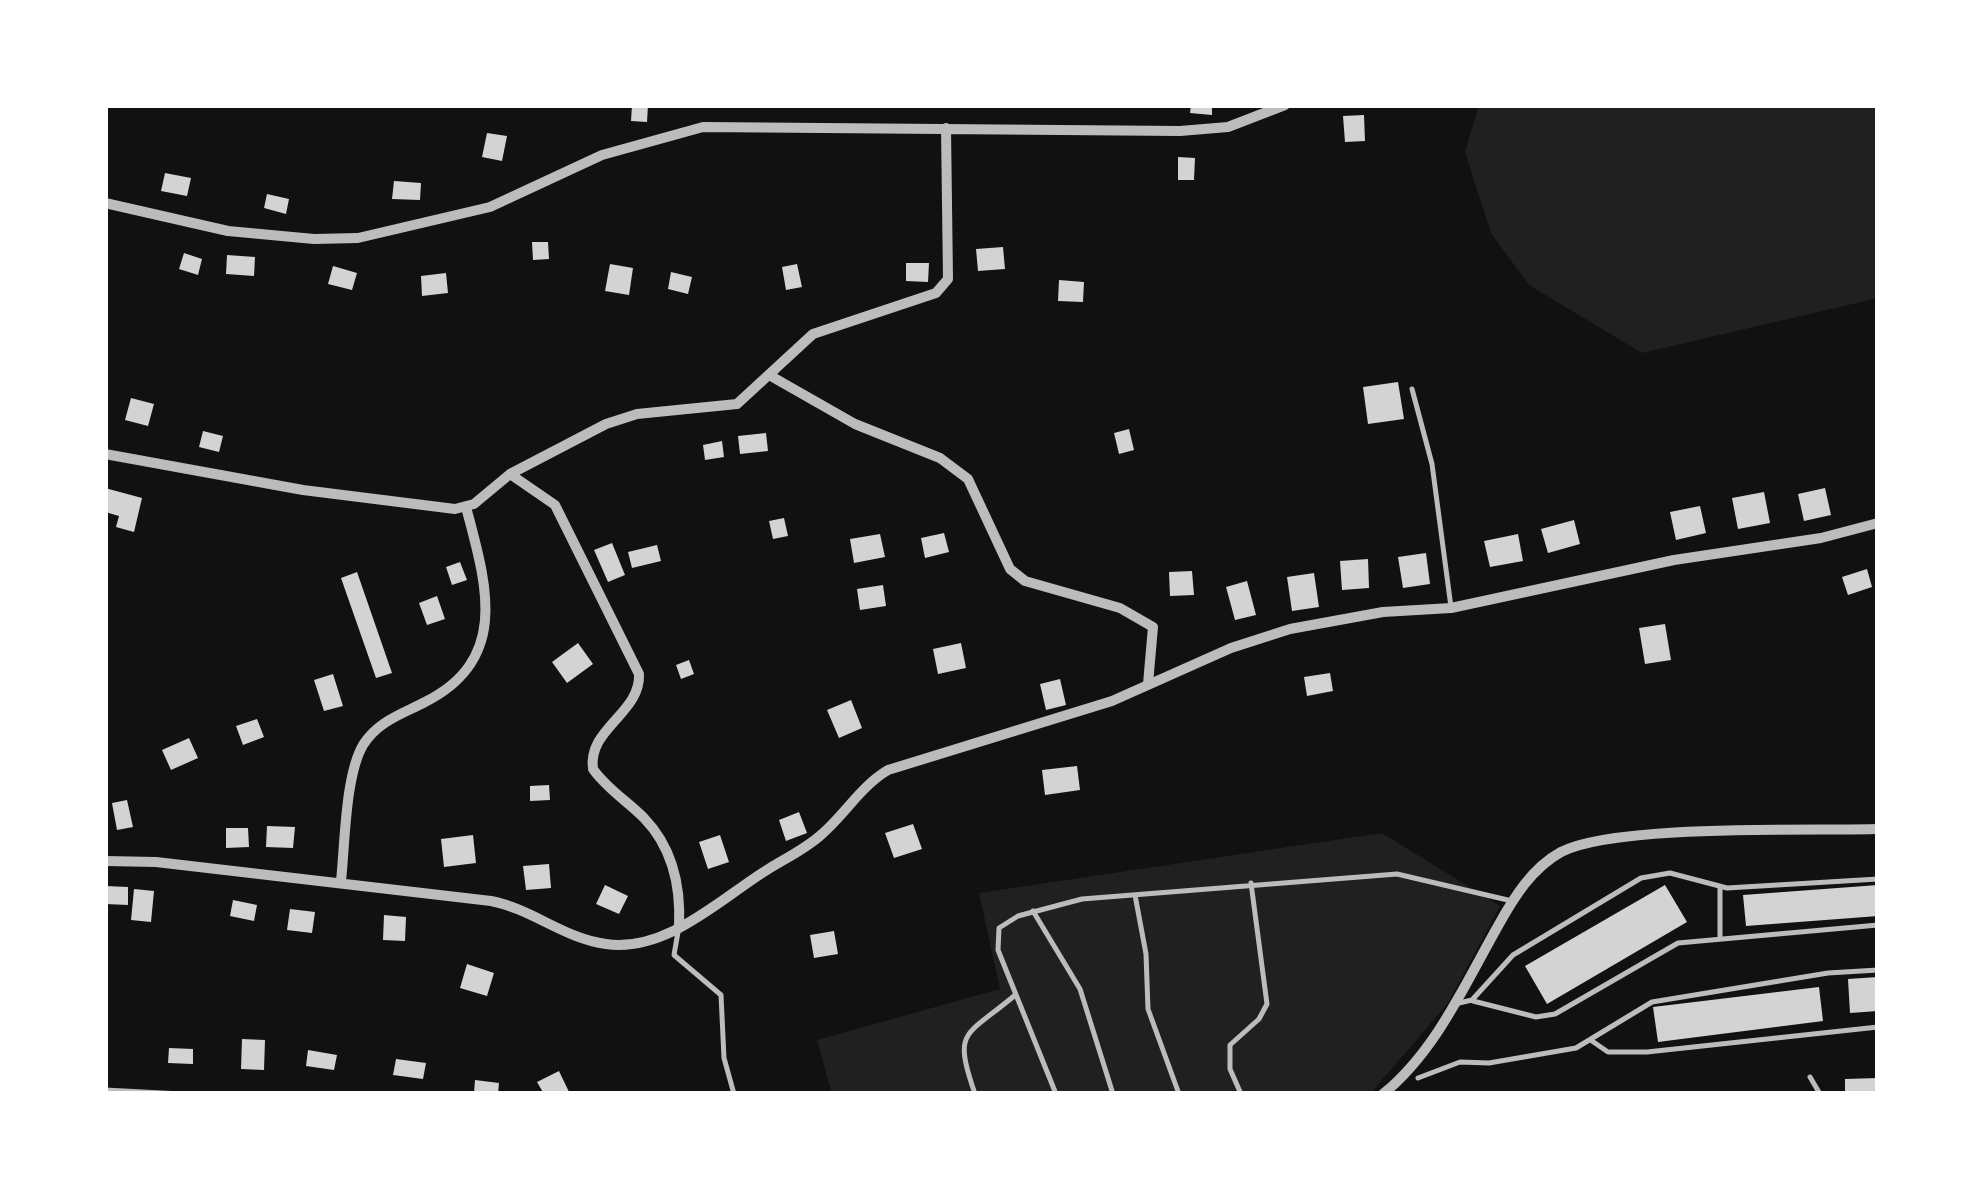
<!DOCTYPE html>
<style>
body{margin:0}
#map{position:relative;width:1983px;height:1199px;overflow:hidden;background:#111;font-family:"Libre Baskerville",serif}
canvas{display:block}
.frame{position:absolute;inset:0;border:108px solid #fff;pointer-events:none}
</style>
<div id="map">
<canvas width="1983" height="1199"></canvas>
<div class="frame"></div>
</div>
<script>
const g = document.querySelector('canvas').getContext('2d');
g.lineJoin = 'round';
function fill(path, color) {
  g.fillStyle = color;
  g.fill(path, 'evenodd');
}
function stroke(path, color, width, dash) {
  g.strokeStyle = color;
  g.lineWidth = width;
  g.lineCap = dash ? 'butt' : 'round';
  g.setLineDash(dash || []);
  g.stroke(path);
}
const green = new Path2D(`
 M1479,105H1878V298L1642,353L1529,285L1491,233L1465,152Z
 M1382,833L1500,906L1448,1003L1370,1094H832L817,1040L1000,989L979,893Z`);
const building = new Path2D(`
 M632,105H648L647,122L631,121Z
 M1191,105H1212V115L1190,113Z
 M1364,115L1365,141L1345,142L1343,116Z
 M487,133L507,136L502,161L482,157Z
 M1178,157L1195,158L1194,180H1178Z
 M165,173L191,178L187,196L161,191Z
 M394,181L421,183L420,200L392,199Z
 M267,194L289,199L286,214L264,208Z
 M532,242H548L549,259L533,260Z
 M1003,247L1005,269L978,271L976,249Z
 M184,253L202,259L198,275L179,269Z
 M227,255L255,257L254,276L226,274Z
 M906,263H929L928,282L906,281Z
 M610,264L633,268L629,295L605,291Z
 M797,264L802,287L786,290L782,267Z
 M333,266L357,273L352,290L328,284Z
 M671,272L692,277L688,294L668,289Z
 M446,273L448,293L422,296L421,276Z
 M1059,280L1084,282L1083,302L1058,301Z
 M1398,382L1404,419L1368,424L1363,387Z
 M131,398L154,404L148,426L125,420Z
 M1129,429L1134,450L1119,454L1114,433Z
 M203,431L223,436L219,452L199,447Z
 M766,433L768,451L740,454L738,436Z
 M722,441L724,457L705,460L703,445Z
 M105,488L142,498L134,532L116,527L119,516L105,512Z
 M1825,488L1831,515L1804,521L1798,494Z
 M1764,492L1770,523L1738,529L1732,498Z
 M1700,506L1706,533L1676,540L1670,512Z
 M784,518L788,536L773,539L769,521Z
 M1574,520L1580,544L1548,553L1541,529Z
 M944,533L949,552L925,558L921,538Z
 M880,534L885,557L854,563L850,539Z
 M1518,534L1523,561L1490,567L1484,541Z
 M612,543L625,575L608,582L594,550Z
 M657,545L661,561L632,568L628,552Z
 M1426,553L1430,584L1403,588L1398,557Z
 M1368,559L1369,588L1342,590L1340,561Z
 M460,562L467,580L452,585L446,567Z
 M1867,569L1872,587L1848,595L1842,577Z
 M1192,571L1194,595L1170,596L1169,572Z
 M357,572L392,673L376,678L341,578Z
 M1314,573L1319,607L1292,611L1287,577Z
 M1247,581L1256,615L1235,620L1226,587Z
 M883,585L886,606L860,610L857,589Z
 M437,596L445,619L427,625L419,603Z
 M1665,624L1671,660L1645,664L1639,628Z
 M578,643L593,664L567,683L552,662Z
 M961,643L966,668L938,674L933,649Z
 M689,660L694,674L681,679L676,665Z
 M1330,673L1333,691L1307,696L1304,677Z
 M333,674L343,706L324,711L314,680Z
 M1060,679L1066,705L1046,710L1040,684Z
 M851,700L862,728L839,738L827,710Z
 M257,719L264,737L243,745L236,726Z
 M189,738L198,758L171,770L162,750Z
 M1077,766L1080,790L1045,795L1042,770Z
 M549,785L550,800L530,801V786Z
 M127,800L133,827L117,830L112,803Z
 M799,812L807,833L786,841L779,820Z
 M913,824L922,849L894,858L885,833Z
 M267,826L295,827L293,848L266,847Z
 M226,828H248L249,847L226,848Z
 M473,835L476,863L444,867L441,839Z
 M720,835L729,862L708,869L699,842Z
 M549,864L551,888L526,890L523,866Z
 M605,885L628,896L619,914L596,904Z
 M1665,885L1687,922L1547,1004L1525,966Z
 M1878,885V916L1746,926L1743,895Z
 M105,886L128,887V905L105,904Z
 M134,889L154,891L151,922L131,920Z
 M233,900L257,905L254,921L230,916Z
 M290,909L315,912L312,933L287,930Z
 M384,915L406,917L405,941L383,940Z
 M834,931L838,954L814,958L810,935Z
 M467,964L494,973L487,996L460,988Z
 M1878,977V1011L1850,1013L1848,979Z
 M1819,987L1823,1021L1658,1042L1653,1007Z
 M242,1039L265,1040L264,1070L241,1069Z
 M169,1048L193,1049V1064L168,1063Z
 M308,1050L337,1055L334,1070L306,1066Z
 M396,1059L426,1063L423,1079L393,1075Z
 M559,1071L570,1094H544L537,1082Z
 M1878,1078V1094H1845V1079Z
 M475,1080L499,1083L498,1094L474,1093Z`);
const service = new Path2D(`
 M1412,389L1432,464L1451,607
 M1135,895L1146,954L1148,1009L1179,1094
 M1033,911L1080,989L1113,1094
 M678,932L674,955L721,995L724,1058L734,1094
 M1720,937V886
 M1473,1001L1536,1017L1555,1014L1678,943L1878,925
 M1459,1003L1472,1000L1513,955L1641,878L1670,873L1727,888L1878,879
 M1592,1041L1608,1052H1647L1878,1027
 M1810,1077L1820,1094
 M1418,1078L1460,1062L1489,1063L1576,1048L1652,1002L1828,973L1878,970
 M105,1090L181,1094
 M975,1094C953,1029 964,1038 1014,996
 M1056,1094L998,950L999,928L1018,916L1082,899L1397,874L1512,901
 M1241,1094L1230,1069V1045L1259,1019L1267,1004L1251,883`);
const minor = new Path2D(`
 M105,203L228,231L314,239L358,238L490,207L602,155L703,127L1180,131L1228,127L1285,105
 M769,375L855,424L940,458L968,479L1010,569L1025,581L1120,608L1153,627L1148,684
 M105,454L303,490L455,509L474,504L510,474L606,424L637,414L737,404L813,334L936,293L948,279L946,128
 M510,474L555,505L639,674C641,713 587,729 593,769C606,788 627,801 644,818C673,848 681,888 679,927
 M105,861L156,862L491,901C532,909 565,939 606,944C667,953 722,897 770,868C788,857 807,848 822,834C846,813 861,786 888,770L1112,701L1231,648L1290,629L1383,612L1451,608L1674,560L1821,538L1878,523
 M341,881C345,845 345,776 363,745C378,721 402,714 425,702C511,659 486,583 466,507
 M1383,1094C1436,1051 1465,984 1498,926C1514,897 1532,868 1561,852C1615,824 1809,831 1878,829`);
fill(green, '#202020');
fill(building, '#d3d3d3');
stroke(service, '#bcbcbc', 5);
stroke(minor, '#bcbcbc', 10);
</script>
